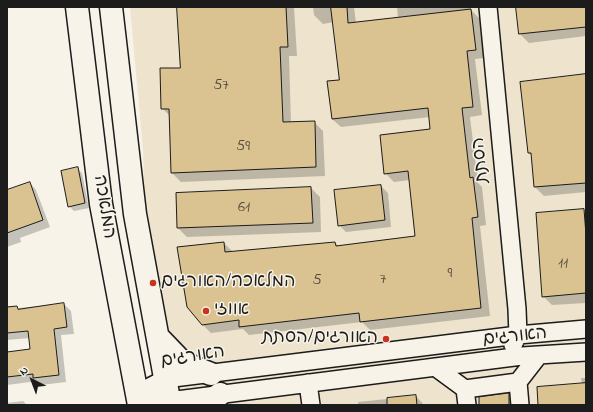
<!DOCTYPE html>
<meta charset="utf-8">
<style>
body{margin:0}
#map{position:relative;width:593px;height:412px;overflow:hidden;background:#f7f3e8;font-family:"Indie Flower",sans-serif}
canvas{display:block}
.frame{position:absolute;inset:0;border:8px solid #1c1c1c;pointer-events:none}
.north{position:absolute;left:12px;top:360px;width:40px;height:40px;-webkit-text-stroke:3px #f7f3e8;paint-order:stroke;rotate:318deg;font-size:11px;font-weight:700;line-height:16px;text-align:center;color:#1c1c1c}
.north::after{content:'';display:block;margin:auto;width:14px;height:18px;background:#1c1c1c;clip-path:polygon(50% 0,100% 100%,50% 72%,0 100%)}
</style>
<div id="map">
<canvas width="593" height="412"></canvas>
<div class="frame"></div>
<div class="north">N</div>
</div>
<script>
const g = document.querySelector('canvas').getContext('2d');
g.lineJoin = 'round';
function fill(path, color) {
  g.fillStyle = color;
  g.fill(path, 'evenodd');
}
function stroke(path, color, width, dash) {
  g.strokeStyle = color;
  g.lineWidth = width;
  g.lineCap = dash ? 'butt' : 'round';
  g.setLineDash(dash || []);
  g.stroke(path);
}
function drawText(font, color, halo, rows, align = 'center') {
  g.font = font + ' "Indie Flower","Playpen Sans Hebrew",sans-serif';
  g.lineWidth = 3;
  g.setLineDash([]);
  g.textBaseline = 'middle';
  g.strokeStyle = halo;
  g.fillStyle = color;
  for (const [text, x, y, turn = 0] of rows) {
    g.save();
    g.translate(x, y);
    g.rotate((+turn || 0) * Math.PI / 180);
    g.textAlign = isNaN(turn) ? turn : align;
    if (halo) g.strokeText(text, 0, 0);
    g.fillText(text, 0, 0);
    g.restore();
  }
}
const built = new Path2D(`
 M130,7H586V405H176L146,250L143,149Z`);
const shadow = new Path2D(`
 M178,7H294L297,56H289L291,123L314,122L323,131L325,176L181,182L172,173L170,116L162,108L182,69Z
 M313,7H354L356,23L398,19L397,7H471V10L480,19L484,58L475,59L482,115L470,117L478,183L482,187L486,225L480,226L490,316L370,330L362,322L249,335L243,329L211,333L202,324L224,243L233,252L335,243L338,246L416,237L410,180L394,182L385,173L431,130L430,117L341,127L332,119L340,81L334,22L323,24L314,15Z
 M517,7H586V36L529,43L520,34Z
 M586,75V192L544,196L535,187L532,156L529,153Z
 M77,168L82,173L89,208L74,211L69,206Z
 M30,183L36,190L50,227L20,238L21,242L7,247V203Z
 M381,186L388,193L391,227L346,232L339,225Z
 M311,188L320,197L321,232L187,237L178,228L177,194Z
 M584,210L586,213V303L552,305L543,296Z
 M64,304L71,311L74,334L61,335L66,382L41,385L38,381L7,385V353L31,350L30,338L7,340V309Z
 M581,378H586V405H539L582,384Z
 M508,394L515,401V405H480Z
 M416,396L424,405H358V402Z
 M23,401L27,405H7V403Z`);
const building = new Path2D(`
 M177,7H286L288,47H280L283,122L315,121L316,167L171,173L169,109H161L160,68H180Z
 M331,7H347L348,23L471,9L476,50L467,51L473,107L462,108L470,178L473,177L478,217L472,218L481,308L360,322L359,313L239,327V320L202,325L187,307L177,247L224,242L225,252L335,242L336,246L415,236L408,171L384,174L380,135L430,129L428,108L332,119L327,81L339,80Z
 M516,7H586V27L519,34Z
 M586,74V183L534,187L531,153H528L520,82Z
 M78,167L85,203L68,207L61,171Z
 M30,182L43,220L7,233V190Z
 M381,185L385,220L338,226L334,190Z
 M311,187L313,223L177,228L176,193Z
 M584,209L586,235V293L542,297L536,213Z
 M64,303L67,327L54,329L59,375L33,378V374L7,377V352L30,349L28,331L7,333V307L17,306L18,309Z
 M586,383V405H538L537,387Z
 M509,393V405H479V397Z
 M416,395L417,405H387V398Z`);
const minor = new Path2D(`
 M488,7L517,309L518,335L513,345
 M435,367L465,389L518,382L539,355
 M518,382L520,405
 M308,383L311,405
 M465,389L467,405
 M138,393L165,379L518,335L586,329
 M138,393L169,401L522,356L586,352`);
const major = new Path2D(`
 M77,7L101,204L139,405
 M111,7L135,214L170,405
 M158,337L183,363L211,374
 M206,405L220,394`);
const markers = [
 [153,283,4,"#c8321e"],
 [206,311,4,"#c8321e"],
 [386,339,4,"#c8321e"]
];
const numberNames = [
 ["57",221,86],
 ["59",243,147],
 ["61",244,208],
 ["11",563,264],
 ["9",450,274],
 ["7",383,280],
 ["5",317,281]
];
const streetNames = [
 ["הסתת",482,160,-96],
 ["המלאכה",103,207,81],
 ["האורגים",515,338,-6],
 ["האורגים",193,358,-9]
];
const poiNames = [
 ["המלאכה/האורגים",161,283],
 ["אווזי",214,311],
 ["האורגים/הסתת",378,339,"right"]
];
fill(built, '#eee4ce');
fill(shadow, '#0003');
fill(building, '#dac291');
stroke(building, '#1c1c1c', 1);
stroke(minor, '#1c1c1c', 20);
stroke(major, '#1c1c1c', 25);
stroke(minor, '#f7f3e8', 17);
stroke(major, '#f7f3e8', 22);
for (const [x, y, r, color] of markers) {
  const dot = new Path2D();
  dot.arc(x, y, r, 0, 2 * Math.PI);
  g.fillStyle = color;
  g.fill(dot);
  stroke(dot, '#f7f3e8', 1.5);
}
drawText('16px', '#4c4639', null, numberNames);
drawText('18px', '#1c1c1c', '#f7f3e8', streetNames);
drawText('18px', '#1c1c1c', '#f7f3e8', poiNames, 'left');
</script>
